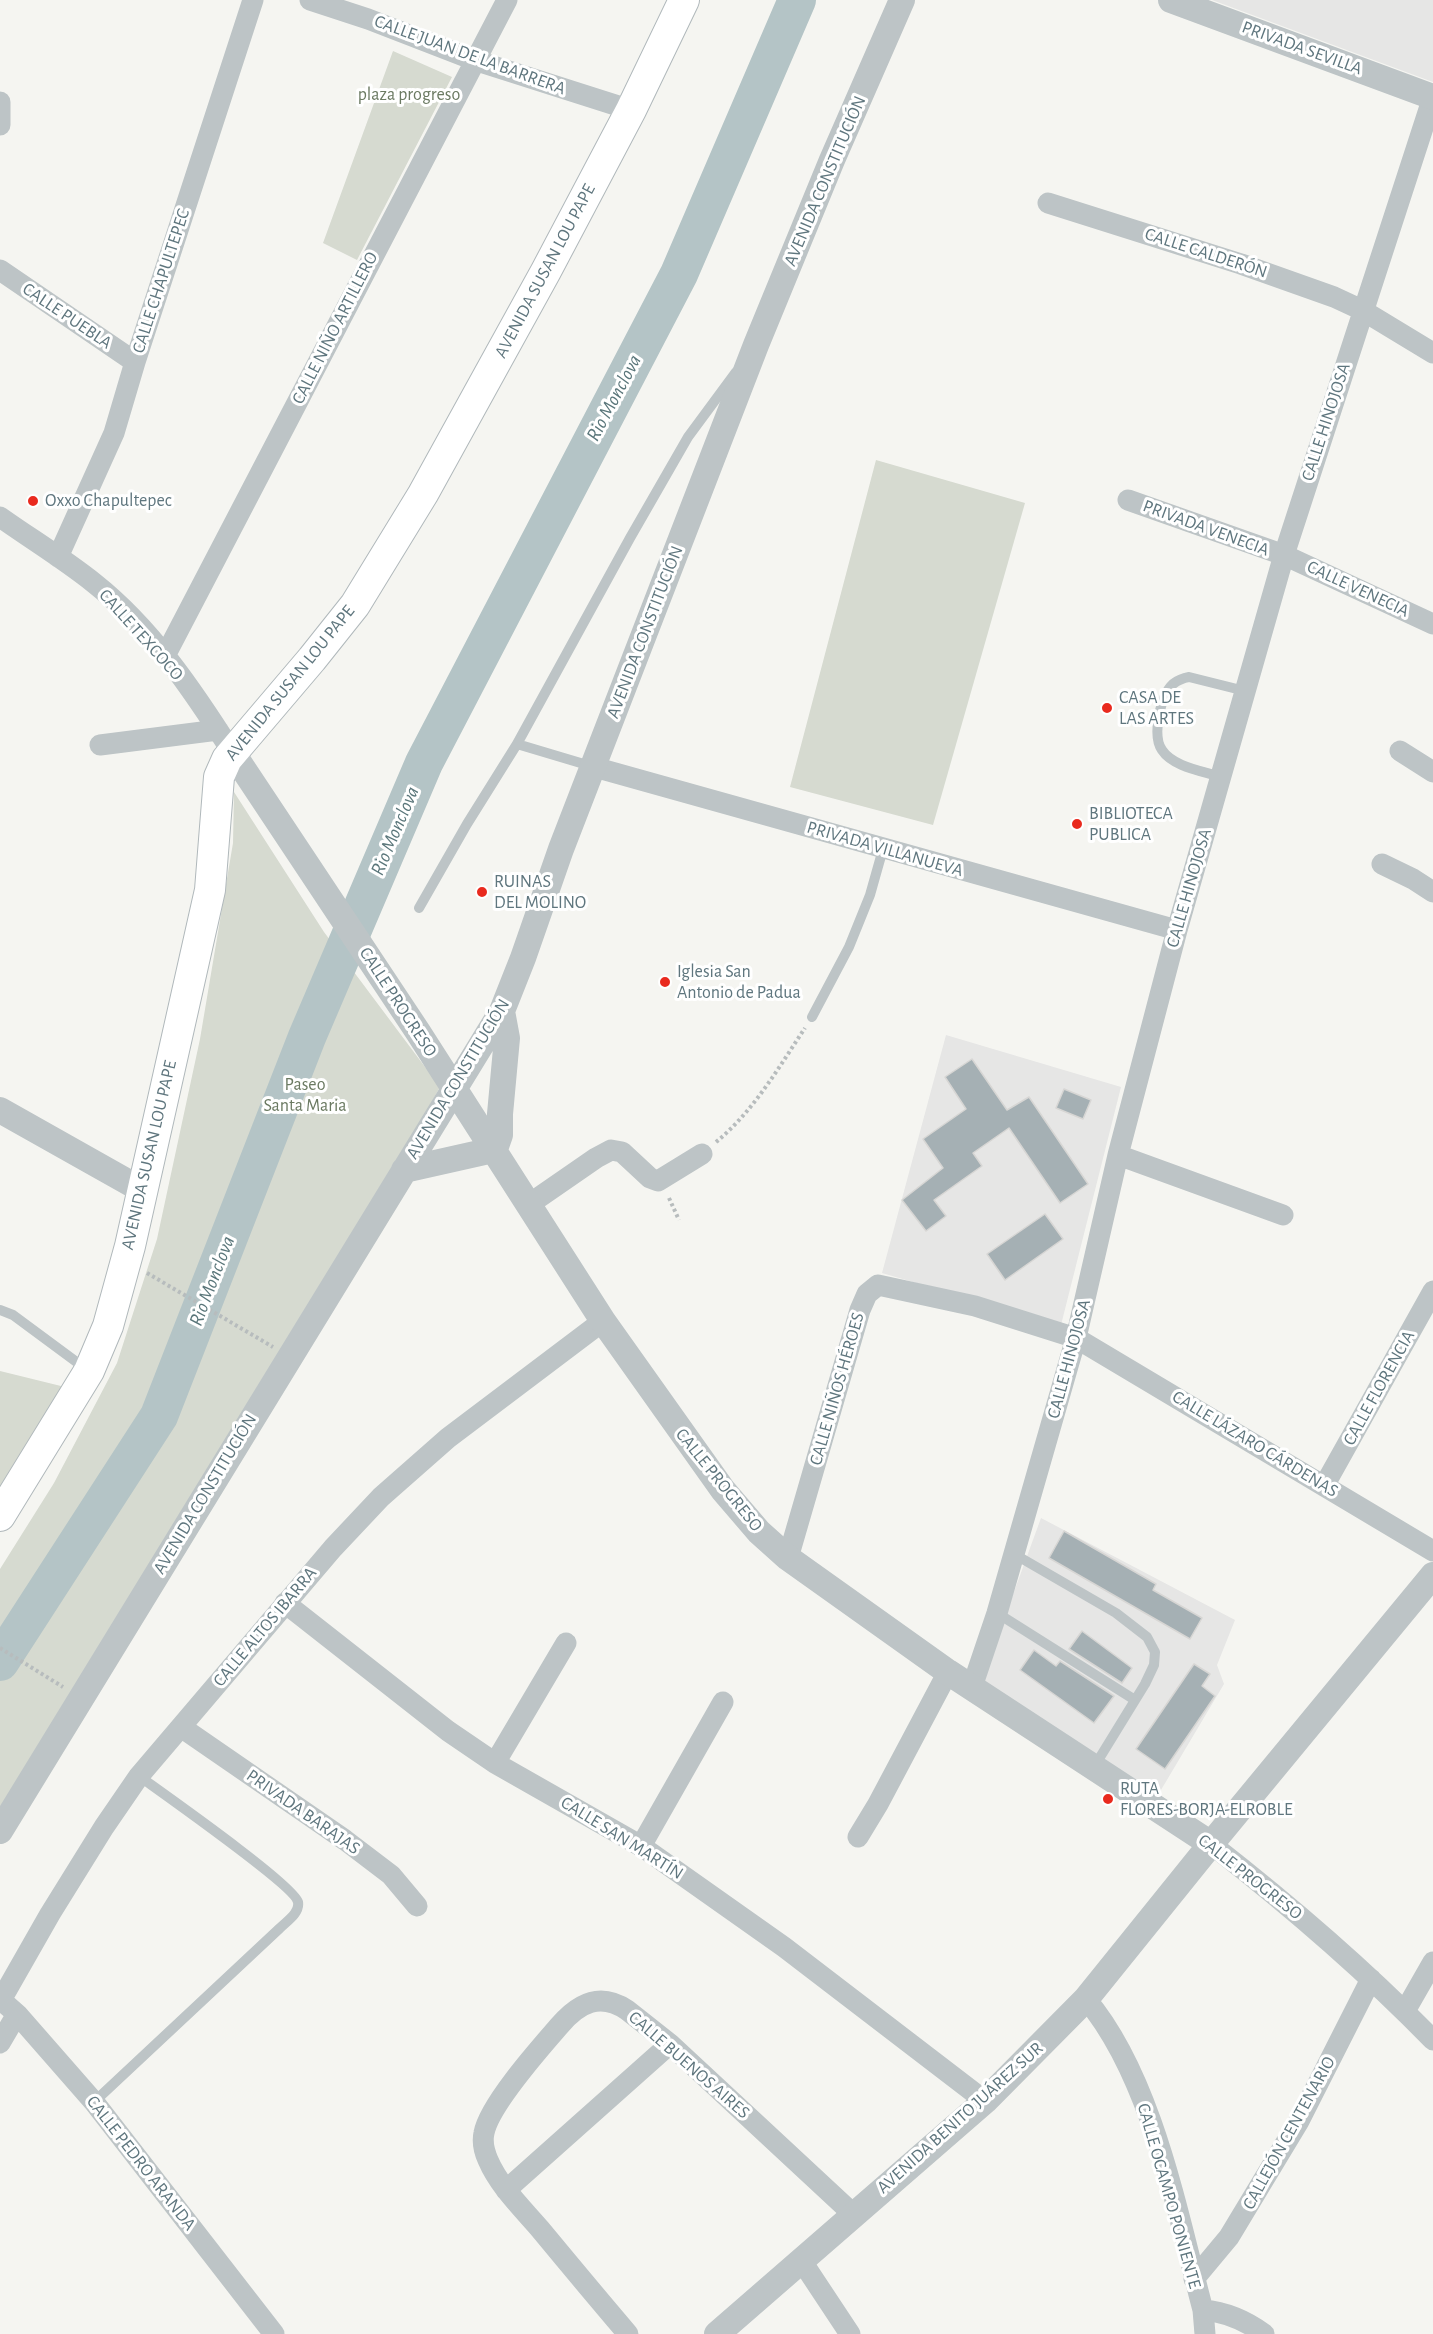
<!DOCTYPE html>
<meta charset="utf-8">
<style>
body{margin:0}
canvas{display:block;background:#f5f5f1}
</style>
<canvas width="1433" height="2334"></canvas>
<script>
const g = document.querySelector('canvas').getContext('2d');
g.lineJoin = 'round';
function fill(path, color) {
  g.fillStyle = color;
  g.fill(path, 'evenodd');
}
function stroke(path, color, width, dash) {
  g.strokeStyle = color;
  g.lineWidth = width;
  g.lineCap = dash ? 'butt' : 'round';
  g.setLineDash(dash || []);
  g.stroke(path);
}
function drawText(font, color, halo, rows, align = 'center') {
  g.font = font + ' "Alegreya Sans",sans-serif';
  g.lineWidth = 6;
  g.setLineDash([]);
  g.textBaseline = 'middle';
  g.strokeStyle = halo;
  g.fillStyle = color;
  for (const [text, x, y, turn = 0] of rows) {
    g.save();
    g.translate(x, y);
    g.rotate((+turn || 0) * Math.PI / 180);
    g.textAlign = isNaN(turn) ? turn : align;
    if (halo) g.strokeText(text, 0, 0);
    g.fillText(text, 0, 0);
    g.restore();
  }
}
const built = new Path2D(`
 M1212,0H1433V82Z
 M946,1035L1121,1087L1061,1325L882,1273Z
 M1041,1518L1235,1620L1217,1665L1224,1684L1158,1795L981,1682Z`);
const green = new Path2D(`
 M393,51L452,77L357,260L323,243Z
 M876,460L1025,503L933,825L790,787Z
 M234,792L324,932L440,1087L366,1219L0,1817V1569L54,1483L117,1363L157,1239L200,1039L233,843Z
 M0,1371L65,1387L0,1488Z`);
const river = new Path2D(`
 M0,1662L159,1416L307,1037L424,763L679,274L797,0`);
const building = new Path2D(`
 M972,1059L1007,1110L1029,1097L1088,1184L1060,1203L1009,1128L973,1153L982,1166L934,1200L946,1216L926,1231L902,1200L943,1168L923,1139L966,1109L945,1077Z
 M1064,1089L1091,1100L1083,1119L1056,1108Z
 M1045,1214L1063,1239L1005,1280L987,1254Z
 M1064,1531L1156,1584L1153,1590L1202,1618L1190,1639L1049,1558Z
 M1082,1631L1132,1668L1122,1683L1069,1649Z
 M1034,1650L1056,1666L1060,1661L1114,1696L1094,1723L1020,1670Z
 M1194,1664L1210,1674L1202,1686L1215,1696L1165,1769L1136,1749Z`);
const path = new Path2D(`
 M716,1142C753,1112 779,1067 805,1028
 M669,1198L679,1220
 M147,1273L273,1347
 M0,1648L63,1687`);
const service = new Path2D(`
 M517,744L630,538L688,437L736,372
 M1221,777C1203,771 1173,767 1162,750C1152,736 1160,696 1173,684C1178,680 1183,678 1189,677L1245,691
 M419,908L467,824L517,744L594,767
 M812,1017L849,947L870,895L883,849
 M0,1310L13,1315L86,1369
 M1014,1554L1116,1613L1147,1637L1155,1652L1154,1665L1145,1684L1094,1767
 M997,1613L1135,1700
 M94,2102L280,1928C287,1921 300,1913 298,1902C295,1886 161,1792 139,1776`);
const minor = new Path2D(`
 M310,0L368,19L474,60L631,110
 M0,102V125
 M1048,203L1241,264L1334,297L1362,310L1433,353
 M0,270L135,362
 M1128,500L1284,555L1433,624
 M0,517C31,539 64,559 94,583C151,628 194,692 232,752
 M58,557L114,433L135,362L253,0
 M165,656L507,0
 M100,745L218,730
 M1400,751L1433,772
 M594,767L1177,930
 M1382,864L1413,879L1433,892
 M1118,1155L1283,1215
 M528,1205L596,1158L611,1150L622,1152L650,1178L658,1181L702,1154
 M1324,1486L1433,1291
 M788,1558L860,1310L867,1294L878,1285L975,1306L1076,1338L1433,1551
 M285,1603L448,1731L495,1763L641,1846L784,1947L985,2101
 M972,1687L997,1613L1076,1338L1118,1155L1177,930L1284,555L1433,97
 M181,1727L345,1840L391,1875L417,1906
 M495,1763L566,1643
 M858,1837L878,1804L948,1672
 M1211,1844C1289,1905 1364,1969 1433,2040
 M641,1846L723,1702
 M0,1999L17,2014L94,2102L274,2334
 M1086,1999C1152,2077 1177,2212 1203,2310L1205,2334
 M1,2000L50,1914L104,1827L139,1776L333,1548L381,1497L448,1438L603,1321
 M1405,2011L1433,1962
 M0,2043L17,2014
 M506,2190L670,2044
 M801,2260L850,2334
 M1194,2279L1229,2237L1299,2121L1371,1979
 M1203,2310C1226,2312 1245,2320 1264,2334
 M628,2334C598,2299 569,2264 540,2229C522,2208 499,2186 488,2160C484,2151 482,2142 484,2133C489,2105 540,2048 560,2025C579,2003 600,1992 627,2010L670,2044L853,2214`);
const tertiary = new Path2D(`
 M1171,0L1433,97
 M232,752L418,1032L603,1321L723,1490L759,1532L788,1558L948,1672L1211,1844
 M0,1110L142,1190
 M494,1152L500,1135V1114L507,1038L502,1011
 M404,1170L493,1150
 M0,1831L502,1011L523,958L561,849L756,345L832,160L902,0
 M717,2334L985,2101L1086,1999L1211,1844L1433,1575`);
const secondary = new Path2D(`
 M0,1516L89,1371L108,1326L130,1246L210,890L219,777L227,759L312,659L355,605L423,494L546,271L631,110L684,0`);
const markers = [
 [33,501,6,"#e92a1e"],
 [1107,708,6,"#e92a1e"],
 [1077,824,6,"#e92a1e"],
 [482,892,6,"#e92a1e"],
 [665,982,6,"#e92a1e"],
 [1108,1799,6,"#e92a1e"]
];
const streetNames = [
 ["PRIVADA SEVILLA",1302,48,20],
 ["CALLE JUAN DE LA BARRERA",470,55,20],
 ["AVENIDA CONSTITUCIÓN",825,181,-67],
 ["CALLE CALDERÓN",1206,253,18],
 ["AVENIDA SUSAN LOU PAPE",545,271,-62],
 ["CALLE CHAPULTEPEC",161,281,-72],
 ["CALLE PUEBLA",67,316,34],
 ["CALLE NIÑO ARTILLERO",335,328,-63],
 ["CALLE HINOJOSA",1326,422,-72],
 ["PRIVADA VENECIA",1206,528,20],
 ["CALLE VENECIA",1358,589,25],
 ["AVENIDA CONSTITUCIÓN",645,632,-69],
 ["CALLE TEXCOCO",141,635,48],
 ["AVENIDA SUSAN LOU PAPE",290,683,-51],
 ["PRIVADA VILLANUEVA",885,849,16],
 ["CALLE HINOJOSA",1189,888,-74],
 ["CALLE PROGRESO",398,1002,57],
 ["AVENIDA CONSTITUCIÓN",458,1079,-59],
 ["AVENIDA SUSAN LOU PAPE",149,1155,-77],
 ["CALLE HINOJOSA",1069,1359,-75],
 ["CALLE FLORENCIA",1379,1388,-61],
 ["CALLE NIÑOS HÉROES",837,1389,-74],
 ["CALLE LÁZARO CÁRDENAS",1255,1444,31],
 ["CALLE PROGRESO",719,1480,51],
 ["AVENIDA CONSTITUCIÓN",205,1494,-59],
 ["CALLE ALTOS IBARRA",265,1627,-50],
 ["PRIVADA BARAJAS",303,1812,35],
 ["CALLE SAN MARTÍN",622,1838,32],
 ["CALLE PROGRESO",1250,1877,38],
 ["CALLE BUENOS AIRES",689,2065,41],
 ["AVENIDA BENITO JUÁREZ SUR",960,2118,-42],
 ["CALLEJÓN CENTENARIO",1289,2133,-61],
 ["CALLE PEDRO ARANDA",141,2163,52],
 ["CALLE OCAMPO PONIENTE",1169,2196,74]
];
const parkNames = [
 ["plaza progreso",409,95],
 ["Paseo",305,1085],
 ["Santa Maria",305,1106]
];
const poiNames = [
 ["Oxxo Chapultepec",45,501],
 ["CASA DE",1119,698],
 ["LAS ARTES",1119,719],
 ["BIBLIOTECA",1089,814],
 ["PUBLICA",1089,835],
 ["RUINAS",494,882],
 ["DEL MOLINO",494,903],
 ["Iglesia San",677,972],
 ["Antonio de Padua",677,993],
 ["RUTA",1120,1789],
 ["FLORES-BORJA-ELROBLE",1120,1810]
];
const waterNames = [
 ["Rio Monclova",614,398,-62],
 ["Rio Monclova",395,831,-67],
 ["Rio Monclova",212,1281,-69]
];
fill(built, '#e6e6e5');
fill(green, '#d6dad0');
stroke(river, '#b4c4c6', 38);
fill(building, '#a5b0b4');
stroke(building, '#d7d6d4', 1.5);
stroke(secondary, '#b0b8bb', 32);
stroke(path, '#b7bcbd', 4, [3, 3]);
stroke(service, '#bdc4c6', 10);
stroke(minor, '#bdc4c6', 21);
stroke(tertiary, '#bdc4c6', 26);
stroke(secondary, '#fff', 30);
for (const [x, y, r, color] of markers) {
  const dot = new Path2D();
  dot.arc(x, y, r, 0, 2 * Math.PI);
  g.fillStyle = color;
  g.fill(dot);
  stroke(dot, '#fff', 2);
}
drawText('18px', '#5f767e', '#fff', streetNames);
drawText('18px', '#6b7a62', '#fff', parkNames);
drawText('18px', '#5f767e', '#fff', poiNames, 'left');
drawText('italic 20px', '#5a767a', '#fff', waterNames);
</script>
